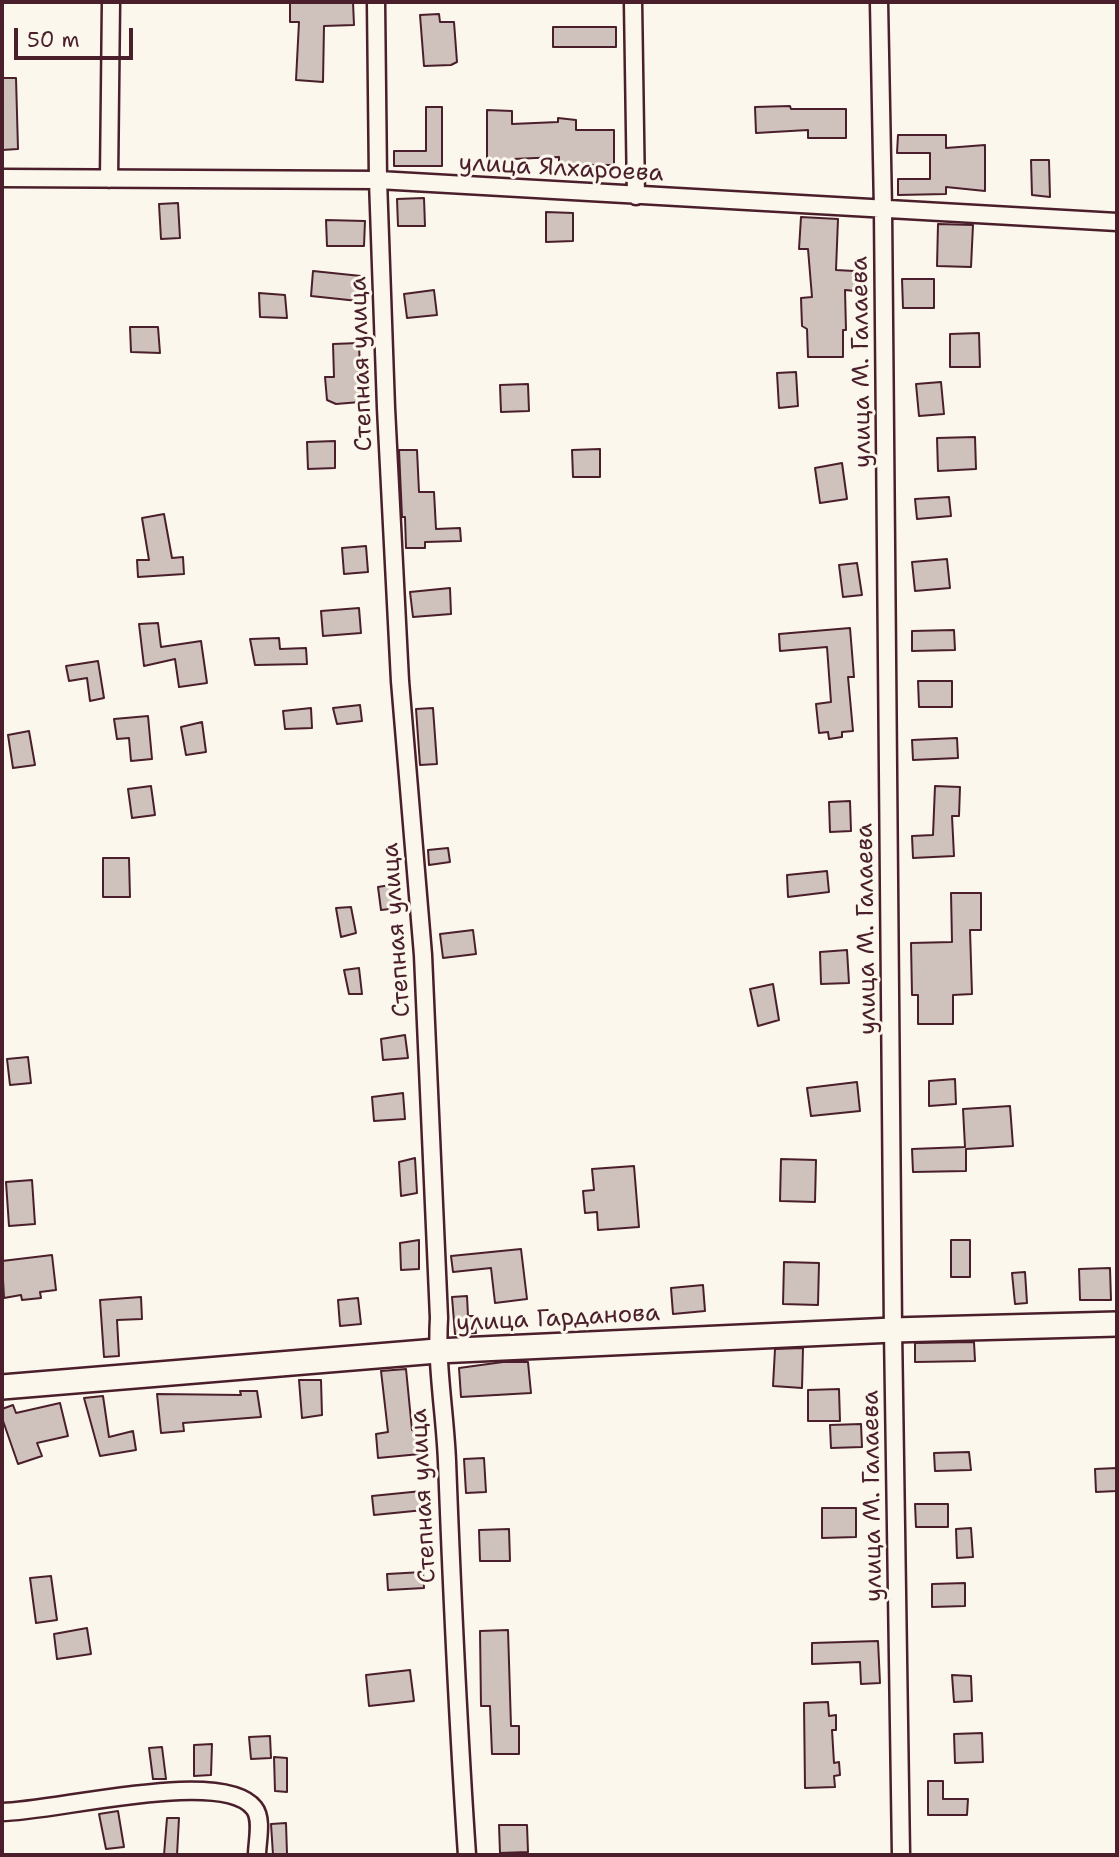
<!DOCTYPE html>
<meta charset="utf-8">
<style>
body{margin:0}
#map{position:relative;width:1119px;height:1857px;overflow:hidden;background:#fbf7ec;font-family:"Shantell Sans",sans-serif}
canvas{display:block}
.frame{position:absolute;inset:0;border:4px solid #4a1f2b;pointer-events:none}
.scale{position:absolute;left:14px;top:28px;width:119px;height:32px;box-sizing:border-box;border:4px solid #4a1f2b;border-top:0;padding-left:9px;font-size:21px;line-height:24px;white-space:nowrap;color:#4a1f2b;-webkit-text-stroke:5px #fbf7ec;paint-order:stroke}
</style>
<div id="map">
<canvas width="1119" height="1857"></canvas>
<div class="frame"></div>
<div class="scale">50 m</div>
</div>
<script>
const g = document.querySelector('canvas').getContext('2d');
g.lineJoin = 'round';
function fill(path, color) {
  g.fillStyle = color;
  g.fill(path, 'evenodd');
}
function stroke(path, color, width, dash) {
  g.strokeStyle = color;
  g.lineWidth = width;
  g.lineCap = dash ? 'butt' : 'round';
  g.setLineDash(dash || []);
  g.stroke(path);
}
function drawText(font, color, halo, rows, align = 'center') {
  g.font = font + ' "Shantell Sans",sans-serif';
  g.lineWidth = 6;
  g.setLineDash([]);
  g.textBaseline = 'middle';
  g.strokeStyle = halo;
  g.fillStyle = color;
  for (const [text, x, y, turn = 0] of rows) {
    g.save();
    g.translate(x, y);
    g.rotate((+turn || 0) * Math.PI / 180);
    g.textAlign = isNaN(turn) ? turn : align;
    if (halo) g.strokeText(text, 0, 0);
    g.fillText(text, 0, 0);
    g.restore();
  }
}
const building = new Path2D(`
 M290,2H353L354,25L324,26L323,82L296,80L299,22H290Z
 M439,14L440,22H454L457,62L451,65L424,66L420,15Z
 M553,27H616V47H553Z
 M2,78H16L18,149L2,150Z
 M790,106L791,109H846V138H808V130L756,133L755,107Z
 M426,107H442V166H394V151H426Z
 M487,110L512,111V124L558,122V118L576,120V130H614V165H577V167L559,168V157L513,159V171L487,170Z
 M898,135H946V148L985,145V191L946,187V194L898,195V179H930V153H897Z
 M1031,160H1049L1050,197L1032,195Z
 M424,198L425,226H398L397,199Z
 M178,203L180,238L161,239L159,204Z
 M546,212L573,213V241L546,242Z
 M801,217L838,219L836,270L854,271L856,291L845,290L846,330H843V357H808L807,329L802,326L801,298L812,297L808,249H799Z
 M326,220L365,221L364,246H327Z
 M938,224L973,225L971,267L937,266Z
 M313,271L361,276L358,301L311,296Z
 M902,279H934V308H903Z
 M434,290L437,315L407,318L404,294Z
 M259,293L285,295L287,318L260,317Z
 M130,327H158L160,353L131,352Z
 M979,333L980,367H950V334Z
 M359,343L360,371H358L360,402L336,404L327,400L325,377H334L333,344Z
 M796,372L798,406L779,408L777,373Z
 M941,382L944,414L919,416L916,384Z
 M528,384L529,411L501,412L500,385Z
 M975,437L976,469L938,471L937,438Z
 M335,441V468L308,469L307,442Z
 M600,449V477H573L572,450Z
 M399,450H417L419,492H434L436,529L460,528L461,541L425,542V548H406L405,517H402Z
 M842,463L847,499L820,503L815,468Z
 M949,497L951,516L917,519L915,499Z
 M164,514L172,558L183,557L184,574L138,577L137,560H149L142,518Z
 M366,546L368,572L344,574L342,548Z
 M947,559L950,588L915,591L912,562Z
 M857,563L862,595L843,597L839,565Z
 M450,588L451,614L413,617L410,592Z
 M359,608L361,633L323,636L321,611Z
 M158,623L161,647L201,641L207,683L179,687L175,659L144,666L139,624Z
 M850,628L854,677H848L853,731L842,732V737L829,739L828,732L819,733L816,704L831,702L827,647L780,651L779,634Z
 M954,630L955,650L912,651V631Z
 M279,638L280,649L306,648L307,664L255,665L250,639Z
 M98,661L104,698L90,701L87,678L69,681L66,666Z
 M918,681H952V707H919Z
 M360,705L362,721L337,724L333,708Z
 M311,708L312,728L285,729L283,711Z
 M433,708L437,764L420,765L416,709Z
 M148,716L152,759L131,761L129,738L117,739L114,719Z
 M202,722L206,752L186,755L181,727Z
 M29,731L35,765L13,768L8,735Z
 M957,738L958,758L913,760L912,740Z
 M151,786L155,815L132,818L128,789Z
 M935,786L960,787L959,816H952L954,856L913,858L912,836L933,835Z
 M850,801L851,831L830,832L829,802Z
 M448,848L450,862L429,865L428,850Z
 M103,858H129L130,897H103Z
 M827,871L829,892L788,897L787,875Z
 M396,884L399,908L381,910L378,887Z
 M951,893H981V930H970L972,994L953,995V1024H918V995H912L911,943L952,942Z
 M351,907L356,933L341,937L336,908Z
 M473,930L476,954L443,958L440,934Z
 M847,950L849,983L821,984L820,952Z
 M359,968L362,994H349L344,970Z
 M773,984L779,1020L758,1026L750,989Z
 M405,1035L408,1058L383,1060L381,1039Z
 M28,1057L31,1083L10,1085L7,1059Z
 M955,1079L956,1104L929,1106V1081Z
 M857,1082L860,1111L811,1116L807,1088Z
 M403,1093L405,1119L374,1121L372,1097Z
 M1010,1106L1013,1146L966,1149V1171L913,1172L912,1149L965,1147L963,1109Z
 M415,1158L417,1193L401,1196L399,1162Z
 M781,1159L816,1160L815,1202L780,1201Z
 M634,1166L639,1227L598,1230L597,1212L585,1213L583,1191L594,1190L592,1169Z
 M32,1180L35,1224L9,1226L6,1182Z
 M419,1240V1269L401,1270L400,1243Z
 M951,1240H970V1277H951Z
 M521,1249L527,1299L495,1303L491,1268L453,1272L451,1256Z
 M52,1255L56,1290L40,1292L41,1298L22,1300L21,1295L4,1298L2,1261Z
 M784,1262L819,1263L818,1305L783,1304Z
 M1110,1268L1111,1300H1080L1079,1269Z
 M1025,1272L1027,1303L1015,1304L1012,1273Z
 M703,1285L705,1311L673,1314L671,1288Z
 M467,1296L468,1316H474L476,1333L455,1334L452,1297Z
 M141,1297L142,1319L117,1320L119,1356L104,1357L100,1300Z
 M358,1298L361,1324L340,1326L338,1300Z
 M974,1342L975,1361L915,1362V1343Z
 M803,1348L802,1388L773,1386L775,1349Z
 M503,1362H528L531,1393L461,1397L459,1368Z
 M406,1369L412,1430L417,1429L420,1454L378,1458L376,1434L388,1432L381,1371Z
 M299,1380H321L322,1415L302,1418Z
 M839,1389L840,1421H808V1390Z
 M240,1391H257L261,1417L183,1423L184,1431L161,1433L157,1394L241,1395Z
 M103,1396L109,1437L133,1431L136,1450L100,1456L84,1398Z
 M60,1403L68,1436L37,1443L42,1456L18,1464L2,1418V1409L13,1405L16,1413Z
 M861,1424L862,1447L831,1448L830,1425Z
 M969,1452L971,1470L935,1471L934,1453Z
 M484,1458L486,1492L466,1493L464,1459Z
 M1117,1468V1491L1096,1492L1095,1469Z
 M422,1491L424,1510L374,1515L372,1496Z
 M915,1504H948V1527H916Z
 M822,1508H856V1537L822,1538Z
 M971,1528L973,1557L957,1558L956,1529Z
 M509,1529L510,1561H480L479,1530Z
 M423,1572L424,1588L388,1590L387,1574Z
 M51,1576L57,1620L36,1623L30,1578Z
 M965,1583V1606L932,1607V1584Z
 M87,1628L91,1654L57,1659L54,1634Z
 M508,1630L511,1726H519V1754H492L490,1706H481L480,1631Z
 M878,1641L880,1683L861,1684L860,1662L812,1664V1643Z
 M410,1670L414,1701L369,1706L366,1675Z
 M952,1675L971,1676L972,1701L954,1702Z
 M828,1702L829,1716L836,1715V1730H832L834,1763L839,1762L840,1775L834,1776L835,1787L805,1788L804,1703Z
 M982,1733L983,1762L955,1763L954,1734Z
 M270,1736L271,1758L251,1759L249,1737Z
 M212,1744L211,1775L194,1776V1745Z
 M162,1747L166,1779H153L149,1748Z
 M274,1757L287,1758V1792L275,1791Z
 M928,1781H943V1799H968L967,1815H928Z
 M118,1811L124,1847L106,1849L99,1814Z
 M167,1818H179L177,1855H164Z
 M286,1823L287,1854L273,1855L271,1824Z
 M499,1825H527L528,1852L500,1853Z`);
const street = new Path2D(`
 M376,2L378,180L386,408L400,681L423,955L439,1318C436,1366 445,1413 447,1461C452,1593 458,1724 467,1855
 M633,2L636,196
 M879,2L883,210L893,1330L901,1855
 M2,178L378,180L1117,222
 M109,179L111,2
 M2,1812C53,1812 222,1767 254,1808C263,1819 257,1842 257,1855`);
const secondary = new Path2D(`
 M2,1387L437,1351L893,1330L1117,1324`);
const streetNames = [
 ["улица Ялхароева",561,169,3],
 ["улица М. Галаева",862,362,-91],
 ["Степная улица",362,364,-92],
 ["улица М. Галаева",867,929,-91],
 ["Степная улица",397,930,-94],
 ["улица Гарданова",558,1319,-3],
 ["Степная улица",424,1496,-93],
 ["улица М. Галаева",873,1496,-91]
];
fill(building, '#cfc2bc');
stroke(building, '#4a1f2b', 2);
stroke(street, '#4a1f2b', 21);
stroke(secondary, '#4a1f2b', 28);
stroke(street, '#fbf7ec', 16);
stroke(secondary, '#fbf7ec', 23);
drawText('24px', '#4a1f2b', '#fbf7ec', streetNames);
</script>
